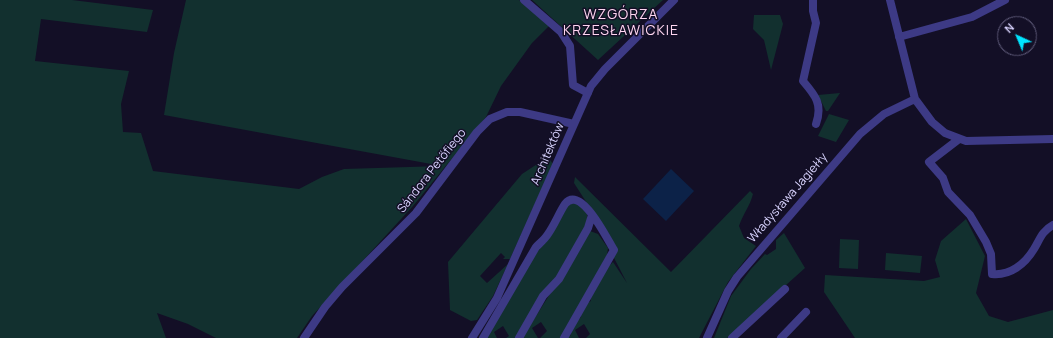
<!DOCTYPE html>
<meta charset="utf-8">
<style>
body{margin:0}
#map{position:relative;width:1053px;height:338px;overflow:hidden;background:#130f26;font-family:Manrope,sans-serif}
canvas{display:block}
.north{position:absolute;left:997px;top:16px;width:40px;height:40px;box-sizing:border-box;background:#130f26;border:1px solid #625e7d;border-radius:50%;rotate:316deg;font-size:11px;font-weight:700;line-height:16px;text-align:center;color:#d9d4ff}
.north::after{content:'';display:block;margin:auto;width:14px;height:18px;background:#00e5ff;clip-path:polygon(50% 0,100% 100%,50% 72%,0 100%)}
</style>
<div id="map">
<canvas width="1053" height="338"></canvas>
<div class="north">N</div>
</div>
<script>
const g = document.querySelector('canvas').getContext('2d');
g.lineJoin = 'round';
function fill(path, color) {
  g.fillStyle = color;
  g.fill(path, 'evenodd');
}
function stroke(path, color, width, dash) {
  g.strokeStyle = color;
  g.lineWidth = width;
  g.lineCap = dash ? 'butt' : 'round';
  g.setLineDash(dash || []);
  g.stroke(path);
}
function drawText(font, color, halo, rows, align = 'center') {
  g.font = font + ' Manrope,sans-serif';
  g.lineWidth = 3;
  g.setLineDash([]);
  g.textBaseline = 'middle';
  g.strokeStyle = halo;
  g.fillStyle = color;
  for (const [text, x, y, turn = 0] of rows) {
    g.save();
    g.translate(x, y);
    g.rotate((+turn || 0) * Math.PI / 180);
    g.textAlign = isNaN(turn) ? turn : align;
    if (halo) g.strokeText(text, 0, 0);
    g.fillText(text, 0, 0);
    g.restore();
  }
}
const green = new Path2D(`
 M0,0H72L153,10L147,32L41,19L35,61L129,71L121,104L123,132L141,133L153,171L299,189L322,177L344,169L442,166L164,115L174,53L186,0H519L549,26L532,43L501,86L486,117L413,206L312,316L297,338H216L188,324L157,313L166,338H0Z
 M532,0H663L598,60Z
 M754,15H780L783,24L771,70L764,40L753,29Z
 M840,93L828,111H826L818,95Z
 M829,114L849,120L836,142L818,136Z
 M548,157L553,164L510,259H503L505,257L501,253L480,276L487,283L508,264L493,296L477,320L471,321L450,310L448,262L522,174Z
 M575,177L671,272L750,191L753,194C750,206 743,214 739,226L744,238L756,246L728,282L699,338H586L590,334L584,324L575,330L579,338H567L571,335L570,333L576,322L581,317L580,315L587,303L591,301L590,298L607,268L613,262L627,283L613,256L617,250L574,183Z
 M577,203L587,213V223L555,280L516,338H506L509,336L503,326L494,332L497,338H486L524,272L569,204Z
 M966,219L985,256L976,293L989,316L1008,322L1053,310V338H855L824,292L825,275L924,281L940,277L935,260L941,241Z
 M590,231L598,234L608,248L607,255L561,338H540L547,331L541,322L532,328L538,338H522Z
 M784,233L805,268L727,338H714L731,296L751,269L765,254L767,255L776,249V240Z
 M840,239L859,240L858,269L839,268Z
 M886,253L922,256L920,273L885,270Z`);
const water = new Path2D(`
 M671,169L694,191L666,221L643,199Z`);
const minor = new Path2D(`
 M524,0L561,32L570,46L573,85L588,93
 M813,0V11L816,23L803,81C815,95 823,104 816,124
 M890,0L915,99L932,122L945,133L966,141L1053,139
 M899,37L972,17L1005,0
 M959,139L929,162L943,178L948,192L970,215L986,242L991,254L992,274C1010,276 1025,264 1034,249C1040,239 1042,231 1053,225
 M304,338L325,307L342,287L416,213L477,132L490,119L507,112H520L574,124
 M472,338L497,298L591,86L605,69L674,0
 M483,338L536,247C540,243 545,239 548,234C555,224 559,213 565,204C581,184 607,239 614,250L564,338
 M519,338L543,296L559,279L588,228L592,215
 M707,338L728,291L737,277L860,134L884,114L915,99
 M732,338L785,289
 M781,338L806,312`);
const streetNames = [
 ["Architektów",548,154,-67],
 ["Sándora Petőfiego",432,171,-52],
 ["Władysława Jagiełły",788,198,-49]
];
const quarterNames = [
 ["WZGÓRZA",621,15],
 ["KRZESŁAWICKIE",621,31]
];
fill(green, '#12302f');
fill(water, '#0c2248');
stroke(minor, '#3d3a85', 8);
drawText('12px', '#d9d4ff', '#130f26', streetNames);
g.letterSpacing = '1px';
drawText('14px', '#ffd6f0', '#130f26', quarterNames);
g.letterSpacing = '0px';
</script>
